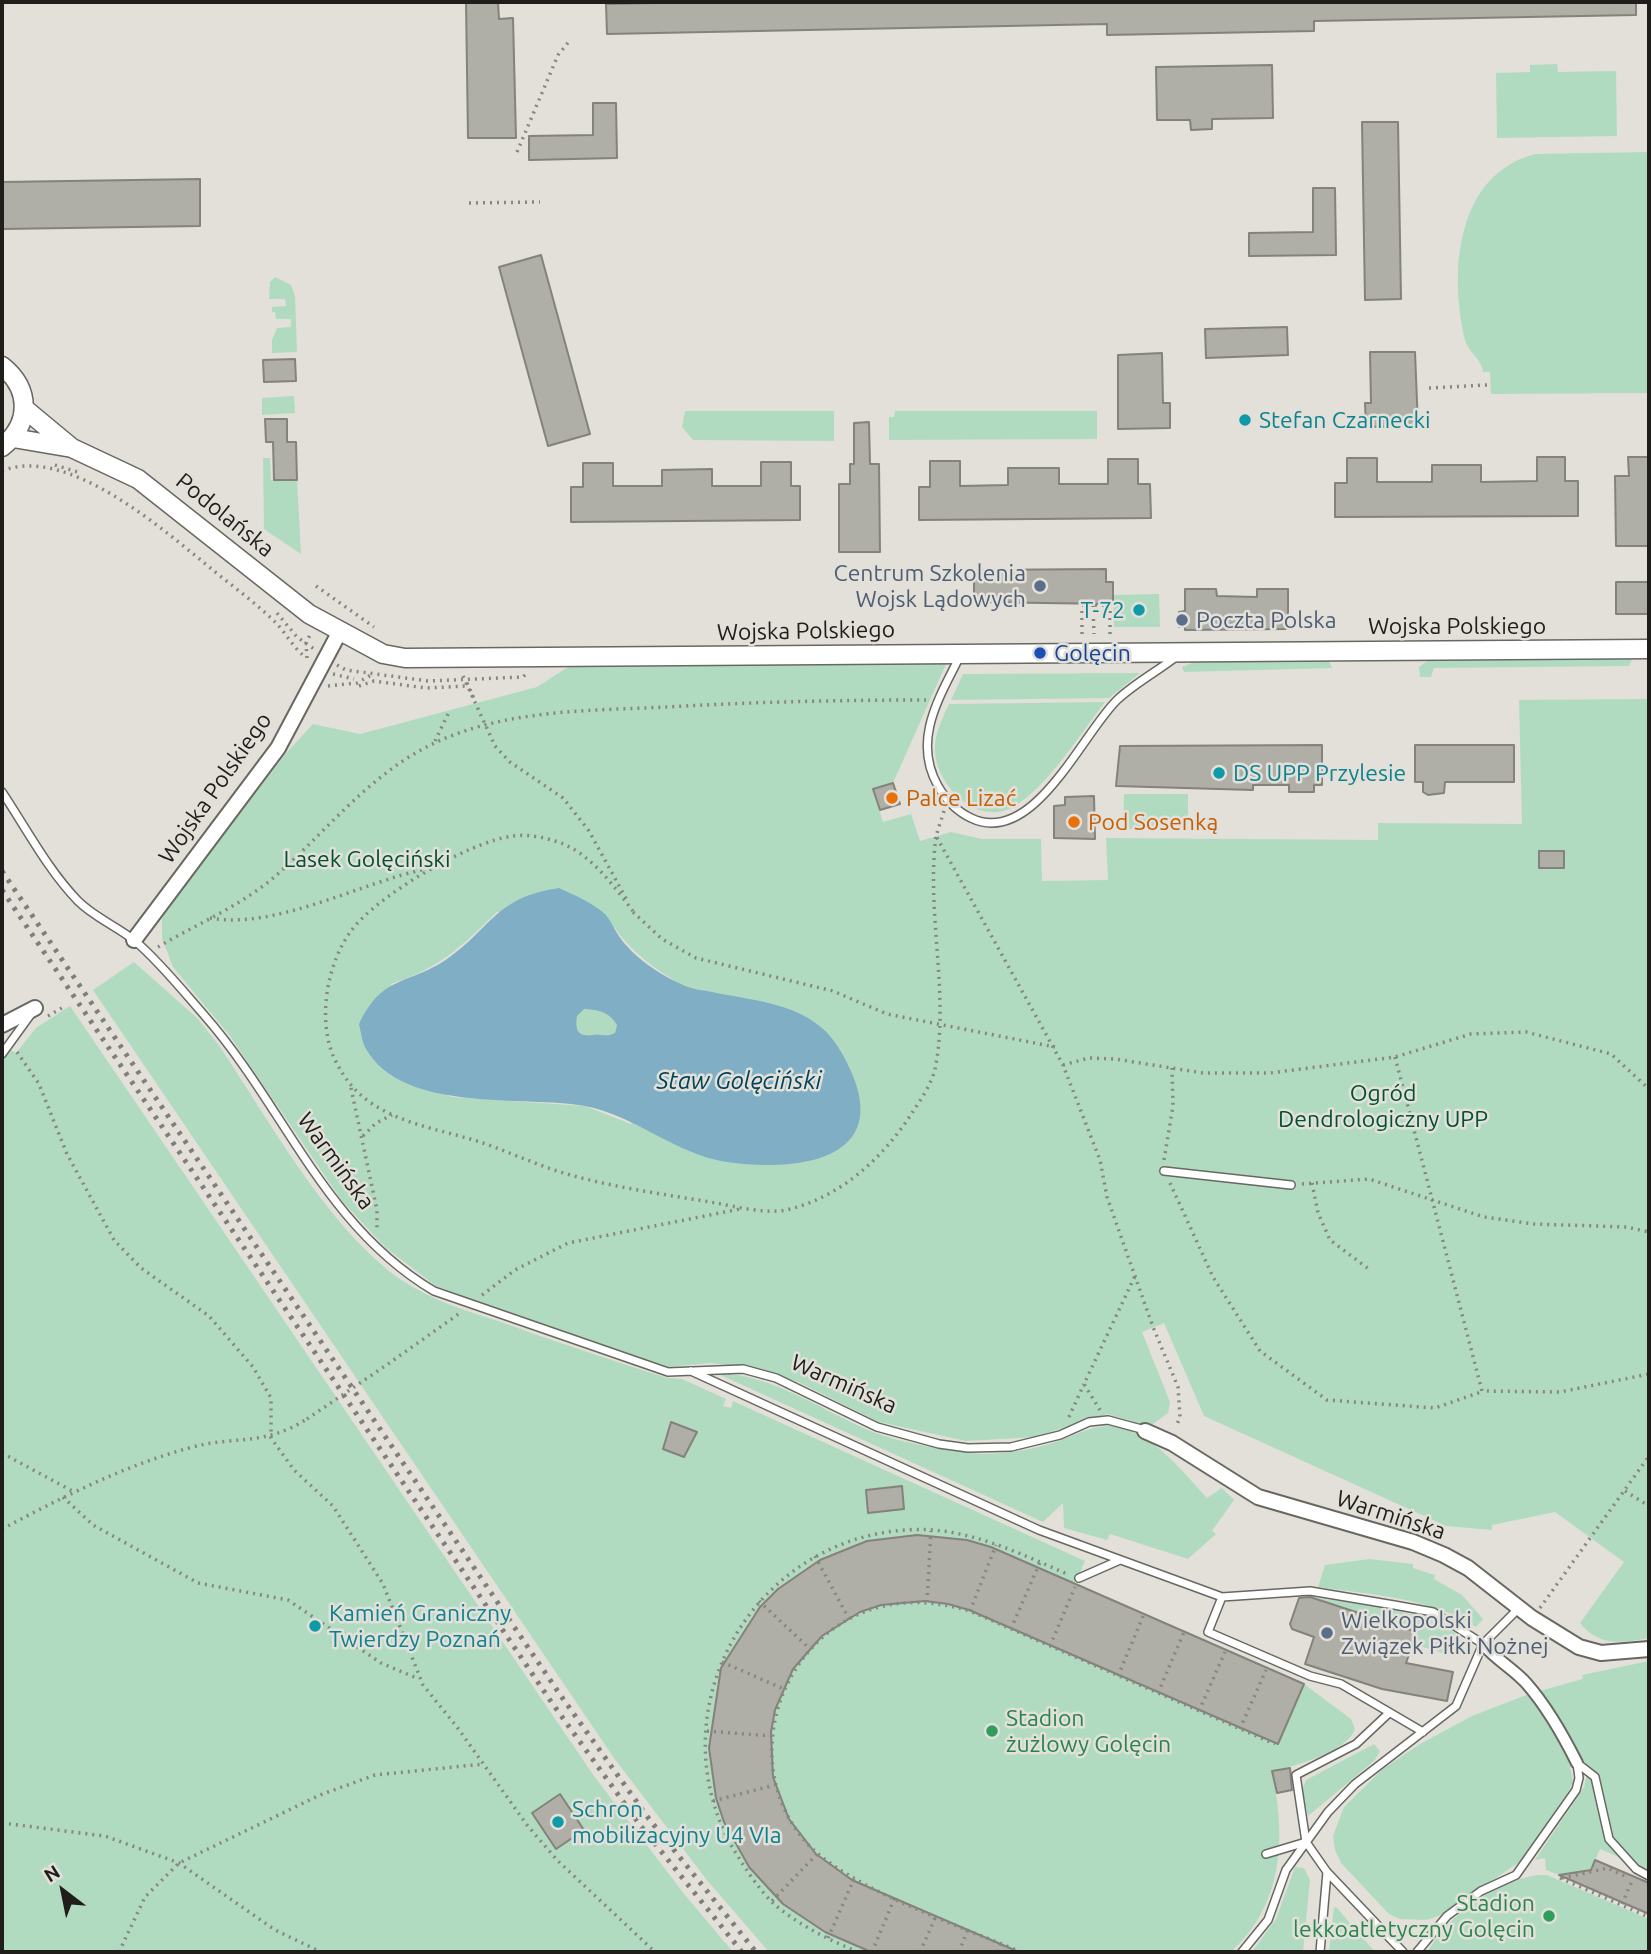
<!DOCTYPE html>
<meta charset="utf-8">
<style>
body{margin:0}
#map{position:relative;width:1651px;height:1954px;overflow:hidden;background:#e2e0d9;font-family:Ubuntu,sans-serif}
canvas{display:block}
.frame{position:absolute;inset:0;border:4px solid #1f1e1b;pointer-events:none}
.north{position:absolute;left:28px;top:1856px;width:70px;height:70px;-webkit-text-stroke:5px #e2e0d9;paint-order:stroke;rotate:328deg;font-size:19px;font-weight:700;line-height:28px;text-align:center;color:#1f1e1b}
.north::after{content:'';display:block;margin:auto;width:24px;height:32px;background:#1f1e1b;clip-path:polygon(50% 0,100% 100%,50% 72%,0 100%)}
</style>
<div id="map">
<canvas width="1651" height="1954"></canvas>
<div class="frame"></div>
<div class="north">N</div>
</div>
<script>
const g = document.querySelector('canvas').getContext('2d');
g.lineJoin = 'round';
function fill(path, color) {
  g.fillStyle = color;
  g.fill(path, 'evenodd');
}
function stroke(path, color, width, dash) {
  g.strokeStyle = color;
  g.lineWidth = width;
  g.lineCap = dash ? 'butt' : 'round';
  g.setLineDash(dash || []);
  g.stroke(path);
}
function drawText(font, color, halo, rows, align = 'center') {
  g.font = font + ' Ubuntu,sans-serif';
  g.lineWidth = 5;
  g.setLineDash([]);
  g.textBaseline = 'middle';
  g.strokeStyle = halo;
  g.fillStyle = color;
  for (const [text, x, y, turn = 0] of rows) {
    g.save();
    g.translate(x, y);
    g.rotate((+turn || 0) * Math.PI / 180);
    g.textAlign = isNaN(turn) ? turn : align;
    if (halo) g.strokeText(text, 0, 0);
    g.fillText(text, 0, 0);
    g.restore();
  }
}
const green = new Path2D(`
 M1557,64L1558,72L1616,71L1617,136L1497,138L1496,73L1530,72V65Z
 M1649,152V393L1491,394L1490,372H1483C1482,359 1468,352 1465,340C1449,271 1456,175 1535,154Z
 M275,277L291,285L295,296L297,352L272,353V340L277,328L291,327V319H276L275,312H272V307L286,306L285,299H269L270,282Z
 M294,396L295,413L262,415V398Z
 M685,411H834V441L693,440L682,427Z
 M895,411H1097V439L889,440V417H894Z
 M263,458H270L271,480H297L301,554L264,529Z
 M1159,594L1160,627H1114L1113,595Z
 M1632,659L1629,666L1434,668L1431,677H1420L1419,667L1427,661Z
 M1197,661H1329L1332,668L1184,672L1182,667Z
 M946,664L893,783L873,790L883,822L911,814L920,841L951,832L982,839H1041L1042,881L1108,880L1106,838L1378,840V823L1522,824L1519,700L1649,699V1638C1621,1643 1599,1647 1580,1623L1624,1562L1555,1512L1492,1525V1530L1446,1526L1204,1416L1164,1323L1142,1332L1170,1402L1168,1413L1150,1426L1107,1414L1035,1437L966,1441L879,1422L798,1382L754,1368L709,1363L669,1367L551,1329L436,1286L386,1248L342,1201L230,1036L173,967L162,938V918L167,909L287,752L313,724L360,734L537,687L568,667ZM497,912L607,916C627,950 651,966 683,986L631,1124L585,1106L453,1097L407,1083L391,984C441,967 460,948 497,912Z
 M1140,673L1109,698L951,700L963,674Z
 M1105,702C1080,734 1047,788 1013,807C976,828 932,782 935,745C936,731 943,717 949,704Z
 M1124,794H1188V829H1123Z
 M134,962L197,1018L218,1044C268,1118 329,1231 403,1281C433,1301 467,1311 501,1322C556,1342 611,1360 667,1378L682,1379L726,1399L723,1406L731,1408L733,1401L1085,1561L1075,1584L1304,1684L1351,1719L1355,1729C1348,1751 1294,1767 1272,1771C1286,1839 1284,1903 1231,1952H769L706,1879L614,1758L93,990Z
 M70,1006L594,1776L685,1895L733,1952H2V1061L11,1050L16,1053L36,1028Z
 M583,1009C599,1010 609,1012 617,1025L615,1034C606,1038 601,1033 593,1035C578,1037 575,1031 577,1015Z
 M716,1373C774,1374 821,1411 873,1432C901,1443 933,1447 962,1452C992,1457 1032,1451 1061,1440C1081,1433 1099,1421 1122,1428C1156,1437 1184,1473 1207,1498L1222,1488L1234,1500L1212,1531L1216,1534L1188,1559L1110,1534L1107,1540L1064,1528L1063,1503L1043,1522Z
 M1369,1559L1413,1564V1568L1435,1575L1434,1579L1462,1595L1483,1619L1476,1627C1427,1597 1373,1595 1318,1587L1325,1565Z
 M1310,1597C1339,1602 1466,1612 1464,1650L1452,1656L1413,1644L1417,1632Z
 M1649,1661V1870L1600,1849L1591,1870L1559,1875L1546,1870L1545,1858L1535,1860L1584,1787L1587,1774L1581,1761L1570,1767L1573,1782L1570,1789L1521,1861L1441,1915L1427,1920L1400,1919L1389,1914L1341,1863L1335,1850L1333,1836L1344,1807L1383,1769L1420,1744L1472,1716L1529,1694L1583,1679L1582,1675Z
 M1374,1744L1380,1751L1375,1760L1308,1816L1302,1790L1306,1780Z
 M1295,1867L1304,1868L1310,1880L1303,1952H1252L1276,1919Z
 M1537,1875H1547L1649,1919V1952H1427C1453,1912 1489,1884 1537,1875Z
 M1334,1907L1337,1908L1375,1952H1329Z`);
const water = new Path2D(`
 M559,888C576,896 591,902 605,914C611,920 614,929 619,936C633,957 659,974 681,984C690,989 702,990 712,992C749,1000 792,1002 822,1028C836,1040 846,1059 853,1076C889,1165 787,1171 727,1162C677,1155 634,1115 585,1106C523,1095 404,1114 366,1049C362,1042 361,1032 359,1024C383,974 407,986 447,959C493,927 494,898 559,888ZM584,1009C599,1010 609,1012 617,1025L615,1033C606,1038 602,1033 593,1035C578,1037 575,1031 577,1016Z`);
const building = new Path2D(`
 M466,2H498L499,19L513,18L516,138H468Z
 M706,2H1636V15L1314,21V31L1107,35V24L607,34L606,4Z
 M1272,65L1273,118L1212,119V129L1191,130L1190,120H1157L1156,67Z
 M593,103H616L617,158L529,160V136L593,135Z
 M1362,122H1398L1401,299L1365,300Z
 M200,179V226L2,229V182Z
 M1313,188H1335L1336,255L1249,256V233L1313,232Z
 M541,255L590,434L548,446L499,267Z
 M1287,327L1288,355L1206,358L1205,329Z
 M1370,352H1415L1418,426L1366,427L1365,403H1371Z
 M1162,353L1163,403H1170V428L1118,429V355Z
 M295,359L296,381L264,382L263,360Z
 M265,419H287V442H296L297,480H274L273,442H266Z
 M869,422L870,464H879L880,552H839V484H850V464H854V423Z
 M1537,457H1565V481H1578V516L1335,517V483H1347V458H1377V482H1432V465H1481V482L1537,481Z
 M1628,457H1649V546H1616L1615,476H1629Z
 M1108,459H1138V484H1150L1151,518L919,520V487H930V461H960V486L1008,485V468H1059V484H1108Z
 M761,462H791V486H800V520L571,522V487H583V463H613V486H662V470L712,469V486H761Z
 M1106,569V582H1113V604L974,602V570Z
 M1616,582H1649V614H1616Z
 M1185,589H1216L1217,596L1257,597V589H1288V629L1185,630V627H1179V612L1185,611Z
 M1322,745V785H1314V792H1289V785H1253V790L1116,786L1120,746Z
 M1415,745H1514V782H1445L1444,793L1428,795L1423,792V782H1415Z
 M893,783L900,804L880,810L873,789Z
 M1094,796L1095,839L1054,838V806L1065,805V797Z
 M1539,851H1564V868H1539Z
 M671,1422L697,1432L684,1457L663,1449Z
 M902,1486L904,1509L868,1513L866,1490Z
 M917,1535L967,1540L991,1547L1304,1684L1278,1744L969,1610L948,1604L925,1601L881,1605L860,1612L822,1636L793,1669L775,1710L771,1732L773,1777L789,1819L816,1854L852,1880L1019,1952H871L825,1932L783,1904L749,1867L724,1822L716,1798L709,1748L721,1668L760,1607L778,1589L820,1560L867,1541Z
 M1310,1597L1417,1632L1406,1663L1453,1672L1447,1701L1382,1689L1305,1664L1314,1637L1292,1629L1290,1624L1299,1598Z
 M1290,1768L1292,1790L1277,1793L1272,1771Z
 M560,1794L584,1830L556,1849L532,1813Z
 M1595,1860L1649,1883V1914L1559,1875L1591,1870Z`);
const path = new Path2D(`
 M517,152L558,55L571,39
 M469,203L540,202
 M1429,388L1487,385
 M55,465L81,473
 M2,471C68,444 166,532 214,571C235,588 257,604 276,623C285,632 293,647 303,655
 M316,586L374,627
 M1093,605L1094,634
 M277,613L297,637L314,649
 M1082,634V605H1110V634
 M307,658L306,643L310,635
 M337,665L346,670L428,681L523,677L526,674
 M333,674L354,679
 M463,676L495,746L510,762L563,798L589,831L628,902
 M467,683L475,701
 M328,686L357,683L371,675
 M359,686L374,681L426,688L467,686
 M435,741L448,714
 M944,811L936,836L1063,1065L1100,1160L1107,1197L1153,1327L1178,1387L1180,1417L1176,1427
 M633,911C612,884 589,851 555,841C542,837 527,834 513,836C470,841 376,896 351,931C326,965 317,1022 335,1060C344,1078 354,1091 371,1103C402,1124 441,1130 477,1141C504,1150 530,1162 557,1171C608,1187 663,1194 716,1203C737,1207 765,1214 786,1210C840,1198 883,1158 912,1113C920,1101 932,1083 935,1069C950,996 926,913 936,836
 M633,912L662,939L696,958L833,991L887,1014L1055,1047
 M210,918C276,930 362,882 426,869
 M158,947C195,925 238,907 272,879C321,837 362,783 419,751C494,709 583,711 667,707C753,702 840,700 926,700
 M48,1016L65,1006
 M17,1052L39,1084L67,1154L114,1240L141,1268L209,1316L253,1367L271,1398V1438L294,1470L333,1506L383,1584L423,1685L457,1727L527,1825L557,1860L655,1952
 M1395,1057L1482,1391L1560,1392L1649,1374
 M1063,1065L1089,1058L1115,1059L1203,1073H1270L1395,1057L1471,1034L1526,1032L1611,1054L1649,1089
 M351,1088L377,1210V1231
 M363,1136L376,1123L392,1115
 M1164,1160L1173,1106L1172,1068
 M1170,1183L1213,1277L1260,1351L1327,1400L1435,1408L1481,1392
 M1312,1183L1318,1213L1330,1240L1370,1270
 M1302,1184L1369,1179L1484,1217L1534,1224L1627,1227L1649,1232
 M482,1295L515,1270L568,1243L740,1209
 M388,1364L460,1313
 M1100,1410L1084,1384L1135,1276
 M1069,1417L1084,1384
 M2,1453L74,1492
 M1625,1491L1649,1506
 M63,1497L93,1525L198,1583L288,1600L381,1663L419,1679
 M2,1529C61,1498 123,1466 189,1448C234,1435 263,1447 307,1419
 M815,1556L849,1619
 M759,1601L810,1649
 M927,1602L931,1531
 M1540,1608L1649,1456
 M970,1611L996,1545
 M1011,1629L1040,1562
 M1050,1646L1075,1587
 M722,1662L784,1689
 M1118,1676L1144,1614
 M1158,1693L1184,1632
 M1199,1711L1225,1652
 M1240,1729L1266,1670
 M707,1731L771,1736
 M713,1801L775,1785
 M2,1823L105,1836L179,1863L275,1930L321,1952
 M1560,1878L1649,1917
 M1562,1878L1608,1868L1625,1876
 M772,1901L817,1854
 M1622,1904L1632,1881
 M828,1938L854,1879
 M119,1952L145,1897L179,1863L320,1795L375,1775L484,1764
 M858,1952C829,1940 799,1925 775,1905C758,1889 743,1865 731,1845C657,1709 751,1541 905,1530C962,1525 1017,1552 1067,1574
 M872,1952L895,1897
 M920,1952L936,1916
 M959,1952L968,1929
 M997,1952L1001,1943
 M1021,1952C961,1926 846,1888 805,1841C738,1764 778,1636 876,1608C908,1599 938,1602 970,1611L1275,1744`);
const service = new Path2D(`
 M960,656C939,698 912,740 938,786C946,800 956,811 971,818C1033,848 1082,734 1117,700C1135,683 1158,671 1177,656
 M2,792C26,828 48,870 78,901C95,918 117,926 135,941C158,960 183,991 204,1015C285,1107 323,1225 434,1291L668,1372L743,1369L776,1378L877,1427L939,1444L968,1448L1011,1447L1060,1435L1089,1422L1108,1420L1145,1430
 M2,1054L31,1014
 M1164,1171L1291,1185
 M691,1371L1039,1530L1222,1597L1310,1591L1394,1605L1433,1612L1483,1644
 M1079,1578L1120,1560
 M1222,1597L1208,1632L1310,1676L1341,1684L1423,1732
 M1306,1842L1327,1872L1320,1952
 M1266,1854L1306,1842L1296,1775L1356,1744L1389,1713
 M1327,1872L1403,1952
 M1242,1952L1268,1920L1286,1870L1328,1812L1355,1784L1456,1706L1483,1644L1519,1608
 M1417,1952L1447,1916L1481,1891L1516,1875L1576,1790L1579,1778L1577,1763L1595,1777L1609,1839L1636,1869L1649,1876`);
const pedestrian = new Path2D(`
 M1483,1644C1496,1660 1514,1669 1527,1684C1548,1708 1563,1735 1577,1763`);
const minor = new Path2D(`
 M134,940L278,748L339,633
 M2,1025L35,1008
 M1145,1431L1172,1443L1258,1497L1413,1542L1444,1555L1468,1568L1532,1618L1579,1647L1601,1653L1649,1649`);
const tertiary = new Path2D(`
 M2,366C31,389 31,424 2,447
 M25,409L72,448
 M13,438L72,448L138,479L309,614L383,654L405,658L1649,649`);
const rail = new Path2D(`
 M2,871L561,1696L649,1819L756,1952
 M2,890L552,1703L640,1825L742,1952`);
const pathBridge = new Path2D(`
 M307,1419L388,1364`);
const markers = [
 [1245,420,7,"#0f9aa8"],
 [1040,586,7,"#5c6f8a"],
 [1139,610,7,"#0f9aa8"],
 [1182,620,7,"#5c6f8a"],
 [1040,653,7,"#1a4fb4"],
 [1219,773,7,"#0f9aa8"],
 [892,798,7,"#e8710a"],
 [1074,822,7,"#e8710a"],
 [315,1626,7,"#0f9aa8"],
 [1327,1633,7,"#5c6f8a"],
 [992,1731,7,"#2e9e5b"],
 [558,1822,7,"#0f9aa8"],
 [1549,1916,7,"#2e9e5b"]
];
const cultureNames = [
 ["Stefan Czarnecki",1259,420],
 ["T-72",1125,610,"right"],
 ["DS UPP Przylesie",1233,773],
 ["Kamień Graniczny",329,1613],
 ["Twierdzy Poznań",329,1639],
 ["Schron",572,1809],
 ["mobilizacyjny U4 VIa",572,1835]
];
const streetNames = [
 ["Podolańska",225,515,39],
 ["Wojska Polskiego",1457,626],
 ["Wojska Polskiego",806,631,-1],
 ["Wojska Polskiego",215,788,-55],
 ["Warmińska",336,1161,54],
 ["Warmińska",844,1384,24],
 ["Warmińska",1391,1515,18]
];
const serviceNames = [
 ["Centrum Szkolenia",1026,573,"right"],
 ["Wojsk Lądowych",1026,599,"right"],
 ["Poczta Polska",1196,620],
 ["Wielkopolski",1341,1620],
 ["Związek Piłki Nożnej",1341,1646]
];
const transitNames = [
 ["Golęcin",1054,653]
];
const foodNames = [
 ["Palce Lizać",906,798],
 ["Pod Sosenką",1088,822]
];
const parkNames = [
 ["Lasek Golęciński",367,859],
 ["Ogród",1383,1093],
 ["Dendrologiczny UPP",1383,1119]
];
const leisureNames = [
 ["Stadion",1006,1718],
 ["żużlowy Golęcin",1006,1744],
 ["Stadion",1535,1903,"right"],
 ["lekkoatletyczny Golęcin",1535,1929,"right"]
];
const waterNames = [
 ["Staw Golęciński",739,1081]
];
fill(green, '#b1dbc1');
fill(water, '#7faec5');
fill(building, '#afaea7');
stroke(building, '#84827b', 2);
stroke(service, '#686760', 10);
stroke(pedestrian, '#686760', 14);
stroke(minor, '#686760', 18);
stroke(tertiary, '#686760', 21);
stroke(path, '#878681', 3.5, [2, 5]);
stroke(service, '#fff', 7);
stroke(pedestrian, '#fff', 10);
stroke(minor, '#fff', 14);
stroke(tertiary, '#fff', 18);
stroke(rail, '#807e79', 5, [3.5, 7]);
stroke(pathBridge, '#878681', 3.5, [2, 5]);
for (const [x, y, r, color] of markers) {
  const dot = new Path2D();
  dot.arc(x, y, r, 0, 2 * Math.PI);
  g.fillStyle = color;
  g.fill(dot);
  stroke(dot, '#e2e0d9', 2.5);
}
drawText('23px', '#0d838f', '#e2e0d9', cultureNames, 'left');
drawText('23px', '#1f1e1b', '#e2e0d9', streetNames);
drawText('23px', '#4e5e75', '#e2e0d9', serviceNames, 'left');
drawText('23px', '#164399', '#e2e0d9', transitNames, 'left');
drawText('23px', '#c56008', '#e2e0d9', foodNames, 'left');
drawText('23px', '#005130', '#e2e0d9', parkNames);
drawText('23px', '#27864d', '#e2e0d9', leisureNames, 'left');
drawText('italic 24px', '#00435b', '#e2e0d9', waterNames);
</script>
